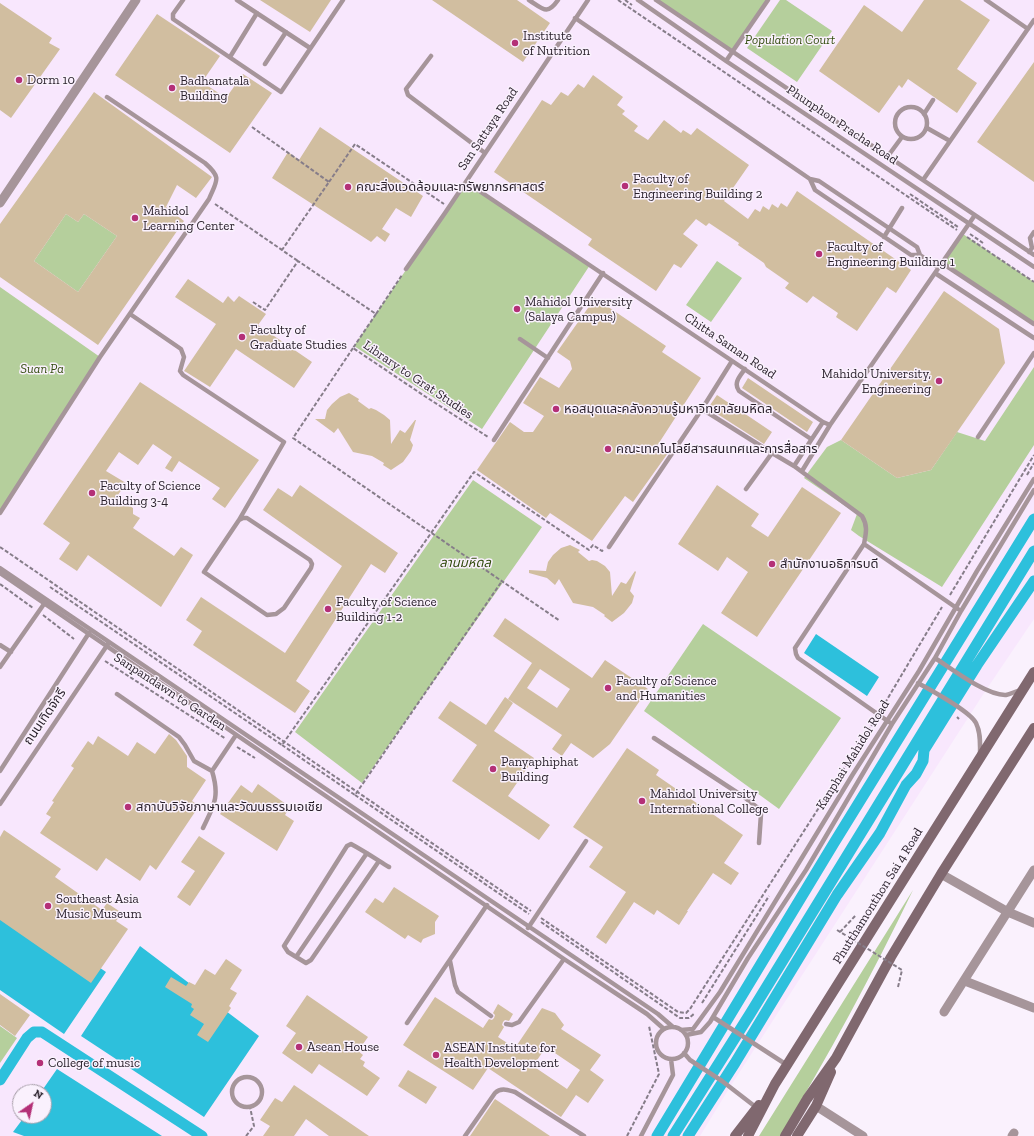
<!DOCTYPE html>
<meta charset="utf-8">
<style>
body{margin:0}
#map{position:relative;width:1034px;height:1136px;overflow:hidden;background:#faf1fd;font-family:"Zilla Slab",serif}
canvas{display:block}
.north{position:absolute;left:12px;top:1084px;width:40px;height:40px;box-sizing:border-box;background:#faf1fd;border:1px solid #a69da8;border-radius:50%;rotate:34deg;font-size:11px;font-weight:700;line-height:16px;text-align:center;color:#271e29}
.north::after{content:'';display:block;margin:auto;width:14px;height:18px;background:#b43077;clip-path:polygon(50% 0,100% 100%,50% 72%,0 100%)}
</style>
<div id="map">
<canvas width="1034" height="1136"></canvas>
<div class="north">N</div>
</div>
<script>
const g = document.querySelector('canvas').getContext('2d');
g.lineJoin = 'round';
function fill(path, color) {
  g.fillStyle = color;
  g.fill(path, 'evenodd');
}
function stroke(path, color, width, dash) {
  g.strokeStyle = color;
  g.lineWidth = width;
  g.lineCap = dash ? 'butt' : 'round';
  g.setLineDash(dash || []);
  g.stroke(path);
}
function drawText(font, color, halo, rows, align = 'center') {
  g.font = font + ' "Zilla Slab","Noto Sans Thai",serif';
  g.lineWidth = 3;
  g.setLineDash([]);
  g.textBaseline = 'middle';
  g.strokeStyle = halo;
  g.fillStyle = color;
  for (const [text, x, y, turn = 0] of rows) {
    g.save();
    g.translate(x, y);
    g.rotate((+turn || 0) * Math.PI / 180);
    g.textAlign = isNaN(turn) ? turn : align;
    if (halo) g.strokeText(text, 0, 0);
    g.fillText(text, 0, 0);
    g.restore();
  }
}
const built = new Path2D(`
 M0,0H1034V619L986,690L730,1087L700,1136H0ZM20,1092H44V1116H20Z`);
const green = new Path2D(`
 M656,0H768L733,52Z
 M780,0H786L832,31L797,82L747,48Z
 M466,182L590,265L482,429L354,346Z
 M66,214L78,222L84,214L117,236L78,292L34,261Z
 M963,234L1034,282V325L942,263Z
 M717,261L742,278L711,322L686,305Z
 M0,287L100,357L0,513Z
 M1034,367V445L942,587L859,536L851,530L857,514L804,478L827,447L841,440L897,478L931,470L957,432L985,441Z
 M473,480L542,527L362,783L295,732Z
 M703,624L841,718L779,809L644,711Z
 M913,890C872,975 829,1055 780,1136H759Z
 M0,1026L17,1038L0,1063Z`);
const water = new Path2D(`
 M816,634L879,677L867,696L804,653Z
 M0,899L106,972L64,1034L0,990Z
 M140,946L259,1036L204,1117L81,1036Z
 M57,1069L162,1136H24L13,1132L25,1116H44V1092H41Z`);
const canal = new Path2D(`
 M0,1080L27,1038L34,1032H42L202,1136
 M657,1136L834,843L1034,519
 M673,1136L750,1014L1034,551
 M688,1136L735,1063L837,895L880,833L906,785L916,774L923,761L924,750L977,665L1034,581`);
const building = new Path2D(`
 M260,0H331L310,32Z
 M432,0H517L550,23L523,62Z
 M924,0H960L990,20L957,69L977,83L957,113L908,79L902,88L899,85L879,113L819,71L864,5L902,32Z
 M0,3L52,38L49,43L60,49L11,118L0,110Z
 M157,14L220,56L202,82L226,98L243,74L272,93L230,153L115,75Z
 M1034,62V182L977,142Z
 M593,75L623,97L617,105L625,111L622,114L638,126L634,131L648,140L664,120L681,133L683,130L691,135L697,128L749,165L724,201L748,219L755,209L760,212L763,206L769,210L772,204L778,208L781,203L787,207L797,191L911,270L896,293L887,287L857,331L836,317L838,313L813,296L807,303L785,288L789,283L766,267L764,263L738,245L739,243L709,223L706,226L696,219L683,234L698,245L681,268L674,264L656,291L588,245L592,239L494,172L542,100L551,105L561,92L568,96L578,84L584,88Z
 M94,92L212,177L196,198L177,185L166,207L184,221L98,345L0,277V224ZM66,214L78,222L84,214L117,236L78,292L34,261Z
 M320,127L423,196L411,217L396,208L382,229L390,234L385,242L377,236L371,242L272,178L288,152L299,160Z
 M188,279L223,303L228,296L234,302L239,296L266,314L258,325L312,362L294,388L236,349L210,387L186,372L184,371L216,324L175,297Z
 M944,291L999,329L1005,363L931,470L897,478L841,440Z
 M595,298L666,346L662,352L701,378L657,446L668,453L633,502L625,496L592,541L550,513L546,518L477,470L510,422L524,432H533L544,416L523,403L540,377L559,388L572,369L570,361L557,352Z
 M748,378L813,422L807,432L742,388Z
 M140,382L259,460L225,508L212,499L220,488L179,461L172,472L165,468L172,457L153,444L138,465L119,452L106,471L126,483L116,498L133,508V514L140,518L133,528L174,556L181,547L193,555L161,607L88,555L77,571L59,559L70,543L43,524Z
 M349,393L359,399L358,401L369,409L371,408L376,410L384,415L390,420L391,444L400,430L405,433L415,420H416L410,440L413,445L411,451L403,462L391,470L383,465L384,463L372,456L353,452L338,428L334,433L315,419H325L327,410L332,404L340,397Z
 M717,395L772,432L764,444L708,408Z
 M300,485L398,553L385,573L371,564L296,681L310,691L295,713L193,645L202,631L186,620L201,597L285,653L342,566L263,510L278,488L292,497Z
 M717,485L759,514L751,526L768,537L802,487L841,513L757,637L721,613L748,572L727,557L718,571L678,544Z
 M570,545L580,550L578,552L589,561L592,560L597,561L605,566L610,572L612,596L621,582L626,584L635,571L636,572L630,591L634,596L632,603L624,613L612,622L604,616L605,615L593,607L573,603L559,579L555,585L547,578L529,573V570L546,571L548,562L553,555L561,548Z
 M505,618L592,678L605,660L648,689L610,744L593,758L571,743L562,756L552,749L562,735L508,699L532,663L493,636ZM540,669L570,689L557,708L527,688Z
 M505,697L513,703L494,731L534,758L508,796L550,825L539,840L452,781L477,745L438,718L450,701L486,725Z
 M169,734L176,740L187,756V767L206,780L192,801L199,806L156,870L150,865L140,881L106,858L97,871L40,833L51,817L46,814L54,802L52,801L74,768L71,766L88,741L93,745L98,736L128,756L137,742L155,754Z
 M627,748L659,770L656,775L743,835L724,863L739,873L731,885L713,873L687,911H688L679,925L657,910L654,915L634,902L606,944L596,937L626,892L589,867L603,847L573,827Z
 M258,784L290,807L285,815L294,821L277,851L220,814L241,785L252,793Z
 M4,830L61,869L55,877L102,910L107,903L122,913L116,921L128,929L91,983L0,920V837Z
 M199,836L225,853L190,906L177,897L195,871L181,862Z
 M394,887L439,916L435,922V934L423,939L421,943L408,935L405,939L365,912L375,898L383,903Z
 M226,959L242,970L230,989L237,993L229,1006L231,1008L208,1042L197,1035L204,1024L190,1015L194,1009L191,1007L192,1004L165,987L171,977L186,986L189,982L195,985L205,969L215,975Z
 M0,994L30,1015L15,1036L0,1025Z
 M307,995L368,1037L358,1051L363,1055L360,1059L365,1062L363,1066L380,1078L367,1096L319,1064L312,1074L282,1053L296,1033L286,1026Z
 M435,997L483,1028L489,1019L492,1020L494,1018L495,1015L493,1013L498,1004L513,1014L509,1021L505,1020L503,1022L502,1025L504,1027L498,1037L515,1048L542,1008L555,1013L564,1025L561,1029L601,1055L590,1070L604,1080L588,1103L576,1095L561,1117L488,1068L473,1090L403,1045ZM546,1047L580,1070L567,1089L533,1066Z
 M408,1070L437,1087L426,1104L398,1086Z
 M294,1085L369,1136H329L306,1119L294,1136H263L270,1126L260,1120L275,1098L282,1102Z
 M495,1099L550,1136H470Z`);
const path = new Path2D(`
 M618,0L957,230
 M625,0L632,5
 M252,127L329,182L282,250
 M329,182L355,144L444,204
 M910,194L958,227
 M215,204L298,261
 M970,234L983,243
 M967,237L1034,282
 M253,302L265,310L298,261L376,314L353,348L426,397L488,437
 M376,314L402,275
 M353,348L293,438L560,621
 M1027,475L1034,463
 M0,547L531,911
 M0,584L33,608
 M50,587L282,745L474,472L589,550L593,545L602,551L603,550
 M950,595L1034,455
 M43,615L74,639
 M105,661L226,739
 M882,708L942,607
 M957,717L959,719
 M282,745L355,795L502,581
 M237,747L255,758
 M355,795L529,914
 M541,918L678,1012L686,1013L690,1009L875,720
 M541,922L680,1018H689L695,1013
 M840,932L856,915
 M898,987L902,970
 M702,1003L769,896
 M246,1136L254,1126L250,1107
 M627,1136L659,1074L649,1026`);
const lane = new Path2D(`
 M183,0L173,14V19L281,92L343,0
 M237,0L310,48
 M529,0C543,9 547,16 558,0
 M638,0L726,61L1034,267
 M656,0L1034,255
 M986,0L1028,29
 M575,18L810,179L819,181L917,247L920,255
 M431,56L406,89L408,95L485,153
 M230,57L257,13
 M726,61L768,0
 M265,64L286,32
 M895 123a16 16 0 1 1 32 0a16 16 0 1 1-32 0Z
 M924,114L933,100
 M927,128L950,141
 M888,156L902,137
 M810,179L815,190L911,255H920L939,268
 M923,180L1034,20
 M466,182L823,422L830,425
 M884,237L902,208
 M1029,252L1032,248L1030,238L1034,232
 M942,263L1034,324
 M406,269L445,213L588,0
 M935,273L1034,338
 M130,314L181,349L184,357L180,371L183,375L284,442L239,520
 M520,339L548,358
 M745,369C740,376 733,383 739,391L811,439
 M702,409L772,453
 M823,422L794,466L862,516C868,526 866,533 864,544
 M978,437L1034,353
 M494,440L603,273
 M802,471L830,425L975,215
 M746,489L772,453L794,466
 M0,513L100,357L209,199C217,180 222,178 205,163L107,97
 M243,518H247L310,560L312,564L311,568L284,608L276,614L267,615L204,572L239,520Z
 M609,547L702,409L732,361
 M0,568L658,1014L673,1027
 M0,573L564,959L647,1014L664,1029
 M0,645L11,652
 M935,658C952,669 987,696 1006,695C1011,694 1016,691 1021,690
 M0,667L44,604
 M918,683C932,691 970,711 976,723C981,733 980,744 980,754
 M117,694L179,737L185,745L194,761L212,771L236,735
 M889,722L798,658L796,654L795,648L864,544L958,609
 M654,738L744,797L758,808L761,814L759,843
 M0,771L89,633
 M0,804L108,644
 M203,828C214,805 220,797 212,771
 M379,861L311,960L306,963L288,952L284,946L347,846L351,844C364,851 376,859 389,867
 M528,928L586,841
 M296,957L367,853
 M450,961L455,985L458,992L491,1016
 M713,1017L787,1065
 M407,1023L487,905
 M506,1024L512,1025L519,1022L564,959
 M656 1043a16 16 0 1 1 32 0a16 16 0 1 1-32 0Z
 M681,1030L693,1029L720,992L853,774L919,671L977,571L1034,479
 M686,1035L701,1032L710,1022L748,958L806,870L892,724L935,658L961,611L1034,490
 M684,1053L690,1060L722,1081L757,1108
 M232 1092a15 15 0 1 1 30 0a15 15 0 1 1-30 0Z
 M465,1136L495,1093C501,1087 508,1090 515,1092L584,1136
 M641,1136L673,1075L671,1059`);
const street = new Path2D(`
 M0,203L136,0
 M941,874L1008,912L1034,923
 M965,981L1034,1008
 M944,1012L1034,870
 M816,1106L863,1136
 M1012,1136L1014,1133`);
const secondary = new Path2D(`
 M735,1136L759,1105
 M748,1136L775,1084L787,1065L1034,672
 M785,1136L807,1099L836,1058L891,957L941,874L1034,728
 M797,1136L816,1106L831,1072`);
const pathBridge = new Path2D(`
 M837,930L902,970`);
const markers = [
 [515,43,4,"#b43077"],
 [19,80,4,"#b43077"],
 [172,88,4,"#b43077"],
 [625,186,4,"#b43077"],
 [348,187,4,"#b43077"],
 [135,218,4,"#b43077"],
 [819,254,4,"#b43077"],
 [517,309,4,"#b43077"],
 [242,337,4,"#b43077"],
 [939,381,4,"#b43077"],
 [556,409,4,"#b43077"],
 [608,449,4,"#b43077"],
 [92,493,4,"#b43077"],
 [772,564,4,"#b43077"],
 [328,609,4,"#b43077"],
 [608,688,4,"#b43077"],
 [493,769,4,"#b43077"],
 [642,801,4,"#b43077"],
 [128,807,4,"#b43077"],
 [48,906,4,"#b43077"],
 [299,1047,4,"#b43077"],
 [436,1055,4,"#b43077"],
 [40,1063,4,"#b43077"]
];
const poiNames = [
 ["Institute",523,36],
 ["of Nutrition",523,51],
 ["Dorm 10",27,80],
 ["Badhanatala",180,81],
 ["Building",180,96],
 ["Faculty of",633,179],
 ["Engineering Building 2",633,194],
 ["คณะสิ่งแวดล้อมและทรัพยากรศาสตร์",356,187],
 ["Mahidol",143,211],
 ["Learning Center",143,226],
 ["Faculty of",827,247],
 ["Engineering Building 1",827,262],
 ["Mahidol University",525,302],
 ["(Salaya Campus)",525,317],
 ["Faculty of",250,330],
 ["Graduate Studies",250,345],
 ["Mahidol University,",931,374,"right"],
 ["Engineering",931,389,"right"],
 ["หอสมุดและคลังความรู้มหาวิทยาลัยมหิดล",564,409],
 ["คณะเทคโนโลยีสารสนเทศและการสื่อสาร",616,449],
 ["Faculty of Science",100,486],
 ["Building 3-4",100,501],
 ["สำนักงานอธิการบดี",780,564],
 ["Faculty of Science",336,602],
 ["Building 1-2",336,617],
 ["Faculty of Science",616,681],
 ["and Humanities",616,696],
 ["Panyaphiphat",501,762],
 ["Building",501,777],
 ["Mahidol University",650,794],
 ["International College",650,809],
 ["สถาบันวิจัยภาษาและวัฒนธรรมเอเชีย",136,807],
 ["Southeast Asia",56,899],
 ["Music Museum",56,914],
 ["Asean House",307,1047],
 ["ASEAN Institute for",444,1048],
 ["Health Development",444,1063],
 ["College of music",48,1063]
];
const parkNames = [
 ["Population Court",790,40],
 ["Suan Pa",42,369],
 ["ลานมหิดล",465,563]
];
const streetNames = [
 ["Phunphon Pracha Road",842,125,34],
 ["San Sattaya Road",488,129,-56],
 ["Chitta Saman Road",730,346,34],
 ["Library to Grat Studies",418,380,34],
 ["Sanpandawn to Garden",170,692,33],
 ["ถนนเทิดจักรี",45,717,-56],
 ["Kanphai Mahidol Road",853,755,-58],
 ["Phutthamonthon Sai 4 Road",878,896,-58]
];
fill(built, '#f8e7fd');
fill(green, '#b5cf9c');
fill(water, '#2dc0dc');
stroke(canal, '#2dc0dc', 11);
fill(building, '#d1bea0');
stroke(path, '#867d89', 2, [4, 2]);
stroke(lane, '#a6959a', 4.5);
stroke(street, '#a6959a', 9);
stroke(secondary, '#80686f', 10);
stroke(pathBridge, '#867d89', 2, [4, 2]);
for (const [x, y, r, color] of markers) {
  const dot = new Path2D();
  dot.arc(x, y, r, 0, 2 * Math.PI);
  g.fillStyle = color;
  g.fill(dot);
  stroke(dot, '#faf1fd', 1.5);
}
drawText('13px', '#271e29', '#faf1fd', poiNames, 'left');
drawText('italic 13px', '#344d10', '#faf1fd', parkNames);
drawText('13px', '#271e29', '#faf1fd', streetNames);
</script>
